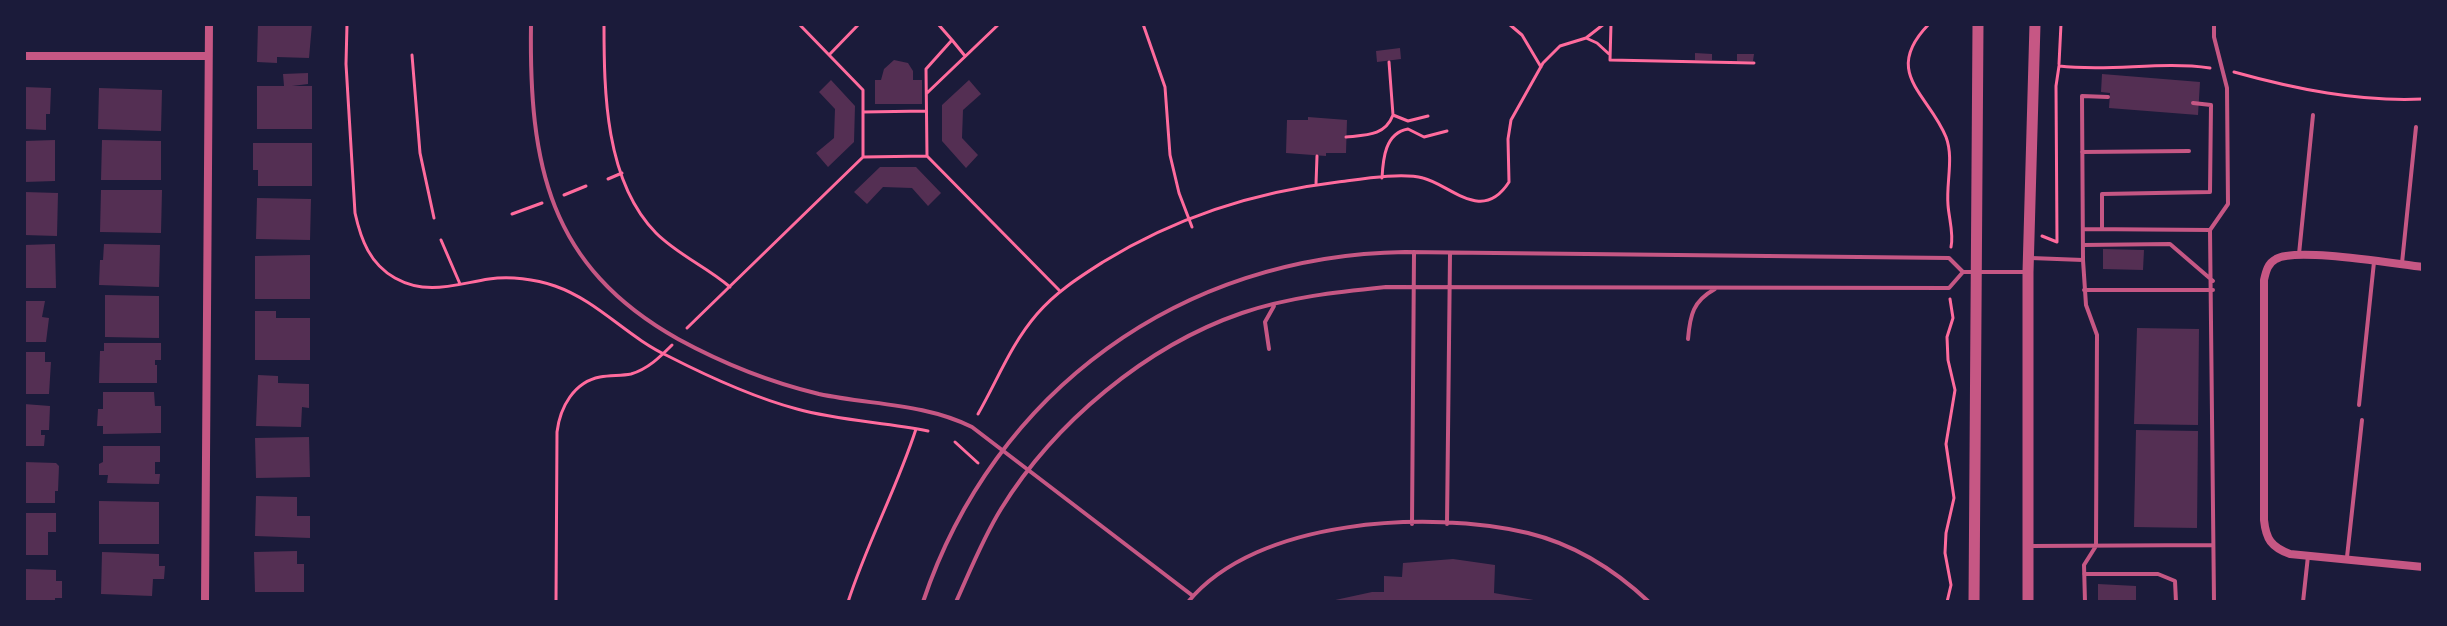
<!DOCTYPE html>
<style>
body{margin:0}
#map{position:relative;width:2447px;height:626px;overflow:hidden;background:#1b1b3a;font-family:Figtree,sans-serif}
canvas{display:block}
.frame{position:absolute;inset:0;border:26px solid #1b1b3a;pointer-events:none}
</style>
<div id="map">
<canvas width="2447" height="626"></canvas>
<div class="frame"></div>
</div>
<script>
const g = document.querySelector('canvas').getContext('2d');
g.lineJoin = 'round';
function fill(path, color) {
  g.fillStyle = color;
  g.fill(path, 'evenodd');
}
function stroke(path, color, width, dash) {
  g.strokeStyle = color;
  g.lineWidth = width;
  g.lineCap = dash ? 'butt' : 'round';
  g.setLineDash(dash || []);
  g.stroke(path);
}
const building = new Path2D(`
 M258,24H312L309,58L277,57V63L257,62Z
 M1400,48L1401,59L1377,62L1376,51Z
 M1695,53L1712,54V60H1695Z
 M1737,54H1754L1753,61H1737Z
 M894,60L908,63L913,71V80H922V104H875V80H881L884,69Z
 M308,73V84L292,86H312V129H257V86H284L283,74Z
 M2102,74L2200,82L2198,115L2109,108L2110,93L2101,92Z
 M831,80L855,106L854,142L828,167L816,153L834,138L835,109L819,92Z
 M969,80L981,94L963,110L962,138L978,155L966,168L942,141V105Z
 M24,87L51,88L50,114H46V130L24,129Z
 M99,88L162,90L161,131L98,129Z
 M1308,117L1347,120L1346,153H1326V156L1286,153L1287,120H1308Z
 M55,140V181L24,182V141Z
 M102,140L161,141V180H101Z
 M253,143H312V186H258V170H253Z
 M880,167H916L941,193L928,206L912,188L883,187L867,204L854,192Z
 M101,190H162L161,233L100,232Z
 M24,192L58,193L57,236L24,235Z
 M257,198L311,199L310,240L256,239Z
 M55,244L56,288H24V245Z
 M104,244L160,245L159,287L99,285L100,260H103Z
 M2103,249L2144,250L2143,270L2103,269Z
 M310,255V299H255V256Z
 M105,295L159,296V338L105,337Z
 M24,301H45L42,317L49,318L46,342H24Z
 M255,311H276V318H310V360H255Z
 M2137,328L2199,329L2198,425L2134,424Z
 M104,343H161V360H155V365H157V383H99L100,351H104Z
 M24,352H45V362H51L49,394H24Z
 M258,375L278,376V383L309,384V408L302,407L301,427L256,426Z
 M103,392H154L155,406H161V433L103,434V426H97L98,409H103Z
 M24,404L50,406L49,430H41V435H45L44,446H24Z
 M2136,430L2198,431L2197,528L2134,527Z
 M309,437L310,477L256,478L255,438Z
 M103,446H160V462H155V474H160L159,484L107,483L108,475H99V464L103,462Z
 M24,462L56,463L59,466L58,491H55V503H24Z
 M256,496L297,497V516H310V538L255,536Z
 M99,501L159,502V544H99Z
 M24,513H56V532H48V555H24Z
 M297,551V564H304V592H255L254,552Z
 M102,552L159,554V566H165L164,579H153L152,596L101,594Z
 M1453,559L1495,565L1494,593L1545,602H1326L1372,592H1384V576L1402,577L1403,563Z
 M24,569L56,570V581H62V598H55V602H24Z
 M2098,584L2136,586V600L2098,602Z`);
const path = new Path2D(`
 M347,24L346,64L355,213C361,240 370,264 395,278C427,296 456,284 489,279C510,276 535,279 555,286C598,301 627,337 668,356C709,377 752,397 797,409C840,421 885,422 928,431
 M604,24C604,92 605,181 656,233C678,255 707,267 730,287
 M799,24L863,90V112
 M938,24L952,40L926,69L927,156L1059,290
 M1143,24L1165,87L1170,155L1179,193L1192,227
 M1509,24L1522,35L1541,67
 M1611,24L1610,60L1754,63
 M1929,24C1881,73 1929,94 1946,137C1954,158 1946,183 1948,205C1949,219 1954,234 1951,247
 M1586,38L1597,43L1609,54
 M952,40L965,56
 M412,55L420,153L434,218
 M829,55L859,24
 M1389,62L1393,115L1408,121L1428,116
 M2059,64L2061,24
 M2234,72C2295,89 2359,102 2423,99
 M927,93L999,24
 M926,111L863,112V157L927,156
 M1346,137C1366,135 1385,136 1393,115
 M1382,178C1383,159 1385,133 1408,129L1424,137L1447,131
 M608,179L622,173
 M1316,184L1317,156
 M564,195L586,186
 M512,214L542,203
 M2042,236L2057,242L2056,86L2059,66C2110,72 2160,61 2210,68
 M441,240L460,284
 M687,328L863,157
 M978,414C997,381 1011,344 1037,314C1056,292 1078,278 1103,262C1176,217 1254,192 1338,182C1361,179 1402,172 1423,178C1451,185 1482,224 1509,182L1508,139L1511,120L1543,63L1560,46L1586,38L1604,24
 M955,442L978,463
 M556,602L557,432C560,407 574,382 600,377C611,375 621,376 631,374C648,369 660,357 672,345
 M848,602C867,543 897,488 916,429
 M1947,602L1951,585L1945,553L1946,533L1954,498L1946,444L1955,390L1948,360L1947,337L1953,318L1950,299`);
const service = new Path2D(`
 M531,24C529,164 548,266 678,339C722,363 769,382 819,394C870,405 924,403 972,427L1193,596
 M2082,152L2189,151
 M2102,228V194L2210,192L2211,105L2193,103
 M2083,229L2210,230L2228,204L2227,88L2214,37V24
 M2210,230L2214,602
 M2083,245L2170,244L2213,281
 M2299,254L2313,115
 M2031,258L2083,260L2086,305L2097,335L2096,546L2084,565L2085,602
 M2083,260L2082,96L2108,97
 M2402,263L2416,127
 M2084,290H2213
 M1688,339C1690,315 1693,301 1715,289
 M1269,349L1265,322L1274,306
 M2359,405L2374,262
 M1412,524L1414,252
 M1447,524L1450,254
 M2032,546L2213,545
 M2347,557L2362,420
 M2084,574H2158L2175,581L2176,602
 M923,602C994,390 1182,255 1405,252L1949,258L1963,272H2028
 M956,602C970,571 983,538 1001,509C1054,423 1146,346 1242,313C1289,297 1337,292 1386,287L1949,288L1963,272
 M1188,602C1257,518 1430,510 1528,533C1573,544 1615,570 1649,602
 M2303,602L2308,556`);
const minor = new Path2D(`
 M24,56H208
 M2423,267C2395,264 2296,247 2276,259C2268,263 2266,271 2264,280V520C2266,539 2271,547 2290,554L2423,567
 M205,602L209,24`);
const tertiary = new Path2D(`
 M1974,602L1978,24
 M2028,602V272L2035,24`);
fill(building, '#542f53');
stroke(path, '#ff6b9d', 3);
stroke(service, '#c65784', 4);
stroke(minor, '#c65784', 8);
stroke(tertiary, '#c65784', 11);
</script>
